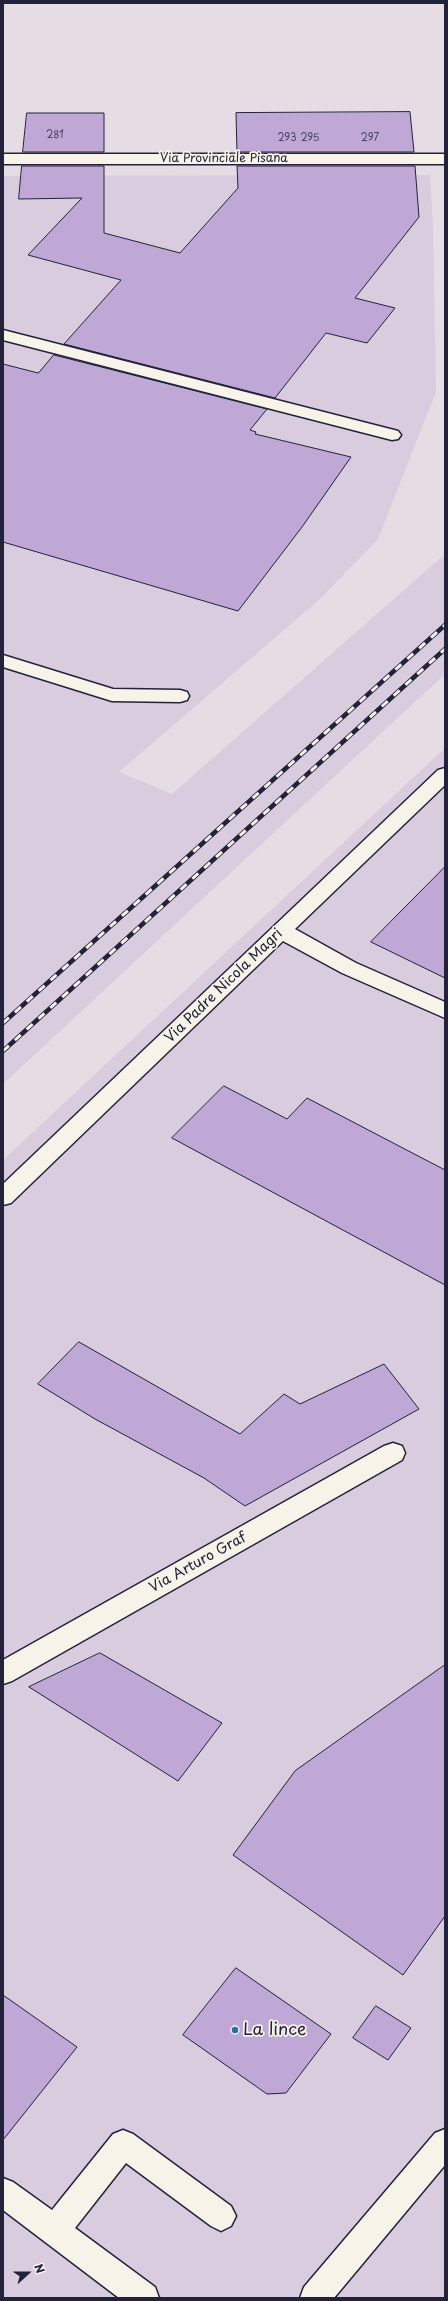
<!DOCTYPE html>
<style>
body{margin:0}
#map{position:relative;width:448px;height:2301px;overflow:hidden;background:#e6dce3;font-family:"Playpen Sans",sans-serif}
canvas{display:block}
.frame{position:absolute;inset:0;border:4px solid #22223b;pointer-events:none}
.north{position:absolute;left:8px;top:2253px;width:40px;height:40px;-webkit-text-stroke:3px #f7f3e8;paint-order:stroke;rotate:69deg;font-size:11px;font-weight:700;line-height:16px;text-align:center;color:#22223b}
.north::after{content:'';display:block;margin:auto;width:14px;height:18px;background:#22223b;clip-path:polygon(50% 0,100% 100%,50% 72%,0 100%)}
</style>
<div id="map">
<canvas width="448" height="2301"></canvas>
<div class="frame"></div>
<div class="north">N</div>
</div>
<script>
const g = document.querySelector('canvas').getContext('2d');
g.lineJoin = 'round';
function fill(path, color) {
  g.fillStyle = color;
  g.fill(path, 'evenodd');
}
function stroke(path, color, width, dash) {
  g.strokeStyle = color;
  g.lineWidth = width;
  g.lineCap = dash ? 'butt' : 'round';
  g.setLineDash(dash || []);
  g.stroke(path);
}
function drawText(font, color, halo, rows, align = 'center') {
  g.font = font + ' "Playpen Sans",sans-serif';
  g.lineWidth = 3.5;
  g.setLineDash([]);
  g.textBaseline = 'middle';
  g.strokeStyle = halo;
  g.fillStyle = color;
  for (const [text, x, y, turn = 0] of rows) {
    g.save();
    g.translate(x, y);
    g.rotate((+turn || 0) * Math.PI / 180);
    g.textAlign = isNaN(turn) ? turn : align;
    if (halo) g.strokeText(text, 0, 0);
    g.fillText(text, 0, 0);
    g.restore();
  }
}
const built = new Path2D(`
 M430,175L433,226L436,392L378,539L320,599L119,772L172,794L445,554V674L3,1084V176Z
 M445,748V2298H3V1160Z`);
const building = new Path2D(`
 M410,112L414,152H237L236,113Z
 M27,113H104V152H23Z
 M22,166H104V233L180,253L238,188L237,166H415L419,217L355,298L395,308L367,343L326,333L275,398L64,344L121,280L28,255L82,198L19,199Z
 M54,355L267,409L250,430L256,432L255,434L351,457L302,527L238,611L3,542V364L38,373Z
 M445,867V978L371,942Z
 M224,1086L287,1119L307,1098L445,1170V1285L172,1138Z
 M79,1342L240,1434L284,1394L300,1404L384,1364L419,1409L245,1506L204,1478L95,1419L38,1384Z
 M100,1653L222,1723L178,1781L29,1687Z
 M445,1665V1916L403,1975L233,1855L295,1771Z
 M236,1968L331,2034L286,2093L267,2094L183,2035Z
 M3,1995L77,2047L3,2140Z
 M376,2006L411,2028L388,2060L353,2038Z`);
const minor = new Path2D(`
 M3,154H445V164H3Z
 M3,330L398,431L401,435L398,439L392,440L3,340Z
 M3,655L113,689L180,690L187,692L189,696L187,700L180,702L112,701L3,667Z
 M445,768V785L295,929L356,963L445,1002V1018L342,973L283,941L11,1203L3,1205V1184L438,770Z
 M393,1443L402,1446L405,1453L402,1460L12,1681L3,1684V1660L384,1446Z
 M445,2129V2165L334,2298H300L304,2287L435,2133Z
 M123,2130L133,2134L231,2206L236,2216L231,2226L221,2231L211,2226L126,2163L75,2228L155,2287L159,2298H119L3,2210V2178L13,2182L52,2210L113,2134Z`);
const rail = new Path2D(`
 M3,1023L445,625
 M3,1051L445,649`);
const markers = [
 [235,2030,4,"#1f6fb2"]
];
const farNumbernames = [
 ["281",55,135],
 ["293",287,138],
 ["295",310,138],
 ["297",370,138]
];
const farStreetnames = [
 ["Via Provinciale Pisana",224,159]
];
const streetNames = [
 ["Via Padre Nicola Magri",224,986,-44],
 ["Via Arturo Graf",198,1563,-29]
];
const nearPoinames = [
 ["La lince",243,2030]
];
fill(built, '#daccdf');
fill(building, '#bfa8d6');
stroke(building, '#22223b', 1);
stroke(minor, '#22223b', 3);
fill(minor, '#f7f3e8');
stroke(rail, '#22223b', 4.5);
stroke(rail, '#f7f3e8', 3, [8]);
for (const [x, y, r, color] of markers) {
  const dot = new Path2D();
  dot.arc(x, y, r, 0, 2 * Math.PI);
  g.fillStyle = color;
  g.fill(dot);
  stroke(dot, '#f7f3e8', 1.5);
}
drawText('10px', '#494462', null, farNumbernames);
drawText('12px', '#22223b', '#f7f3e8', farStreetnames);
drawText('14px', '#22223b', '#f7f3e8', streetNames);
drawText('17px', '#22223b', '#f7f3e8', nearPoinames, 'left');
</script>
